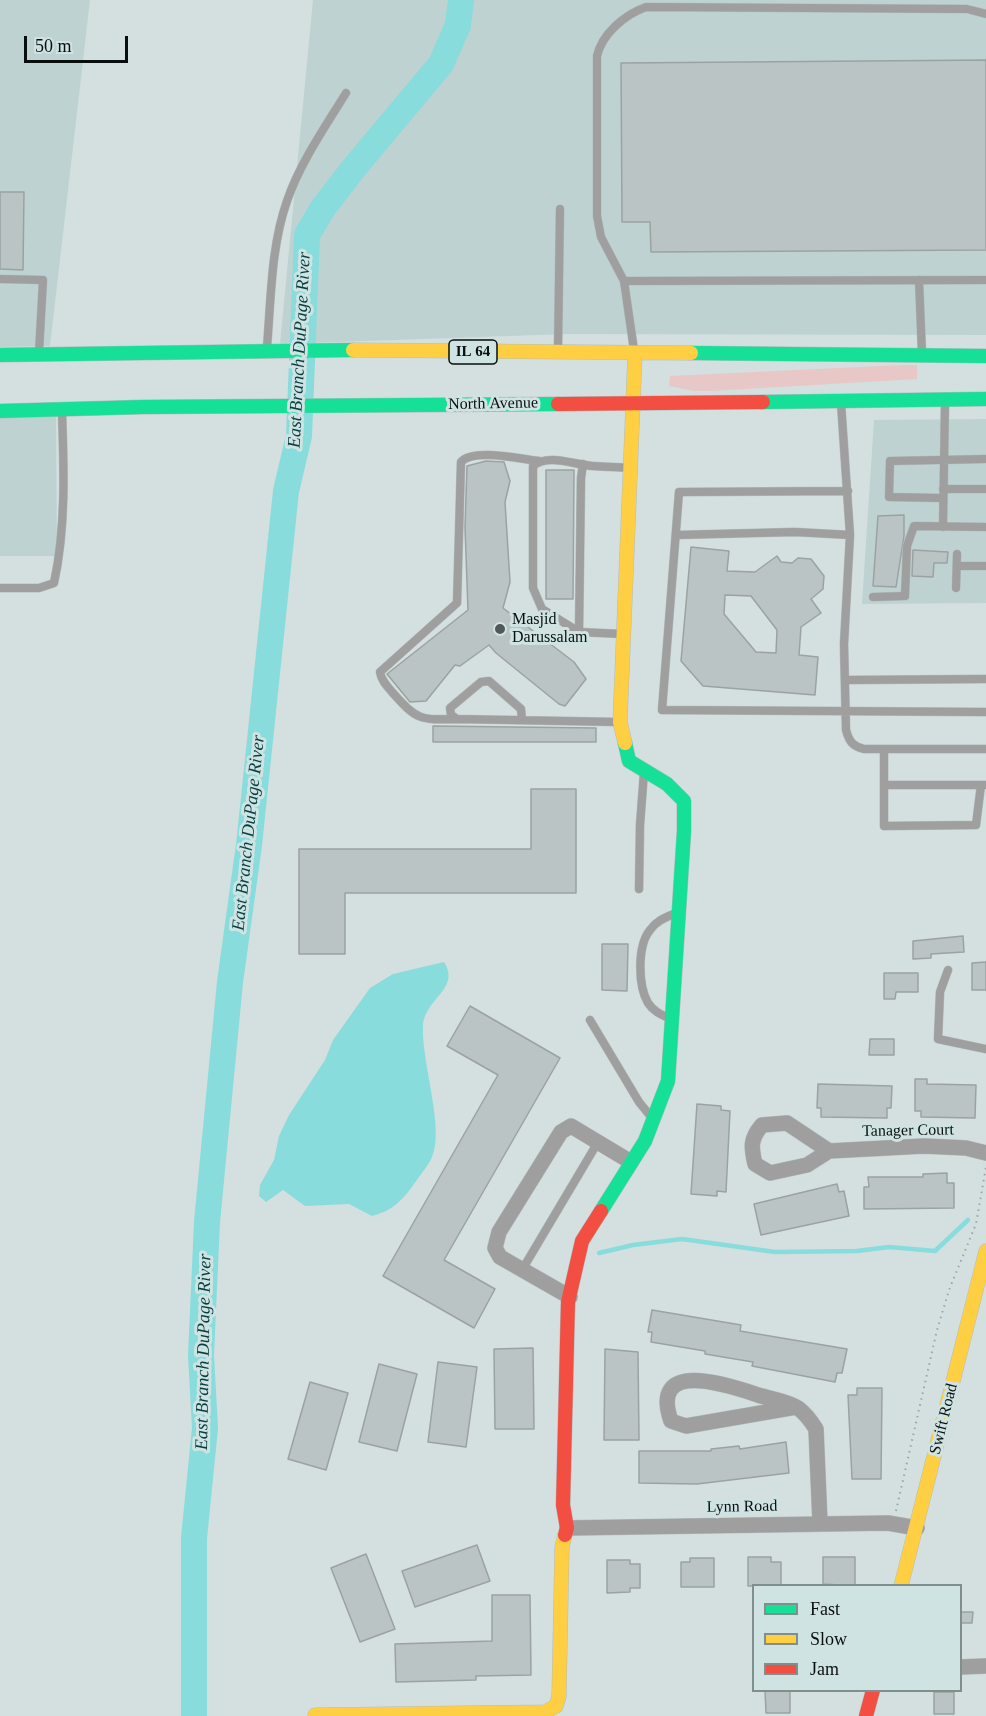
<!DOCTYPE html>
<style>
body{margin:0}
#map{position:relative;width:986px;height:1716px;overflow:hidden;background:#d4dfdf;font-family:Georgia,serif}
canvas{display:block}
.legend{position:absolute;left:752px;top:1584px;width:210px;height:108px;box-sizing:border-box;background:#d0e3e3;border:2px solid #808e8e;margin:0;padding:8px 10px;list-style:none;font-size:18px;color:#090f0f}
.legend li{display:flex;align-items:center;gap:12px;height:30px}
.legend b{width:30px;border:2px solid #808e8e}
.scale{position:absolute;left:24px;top:36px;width:104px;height:27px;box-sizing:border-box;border:3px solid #090f0f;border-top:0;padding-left:8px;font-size:18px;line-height:21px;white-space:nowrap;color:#090f0f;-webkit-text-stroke:4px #d0e3e3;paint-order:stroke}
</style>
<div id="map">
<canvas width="986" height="1716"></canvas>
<ul class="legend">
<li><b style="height:8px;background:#16e098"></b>Fast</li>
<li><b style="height:8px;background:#ffcf43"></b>Slow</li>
<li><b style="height:8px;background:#f24e42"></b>Jam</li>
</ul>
<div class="scale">50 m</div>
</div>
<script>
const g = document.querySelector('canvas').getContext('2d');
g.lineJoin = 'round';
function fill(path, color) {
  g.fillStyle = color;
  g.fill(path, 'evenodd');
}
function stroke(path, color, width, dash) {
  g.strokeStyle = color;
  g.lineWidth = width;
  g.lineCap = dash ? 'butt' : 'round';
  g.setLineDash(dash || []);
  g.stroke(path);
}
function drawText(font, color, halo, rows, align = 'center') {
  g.font = font + ' Georgia,serif';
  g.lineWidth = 6;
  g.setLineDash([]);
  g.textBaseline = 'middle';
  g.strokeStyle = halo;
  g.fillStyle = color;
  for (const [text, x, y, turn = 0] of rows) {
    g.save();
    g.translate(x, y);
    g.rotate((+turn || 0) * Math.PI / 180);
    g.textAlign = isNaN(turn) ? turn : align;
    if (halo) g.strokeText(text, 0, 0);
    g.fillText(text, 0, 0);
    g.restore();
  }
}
const built = new Path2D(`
 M0,0H90L50,346L0,347Z
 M313,0H986V335L566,334L280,344Z
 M0,414H56L57,556H0Z
 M986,419V603L862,604L874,420Z`);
const green = new Path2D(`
 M902,365H917V379L711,391H694L669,386L670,376Z`);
const water = new Path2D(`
 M444,962C461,989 425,998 423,1026C421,1061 445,1129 432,1157C428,1166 420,1175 414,1184C403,1200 392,1211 372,1216L349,1204L305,1206L283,1190L266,1202L259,1196L260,1185L274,1160L279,1136L289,1115L325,1060L333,1040L370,988L393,974Z`);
const stream = new Path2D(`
 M599,1253L633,1245L682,1239L775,1252L857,1251L889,1247L935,1251L968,1220`);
const river = new Path2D(`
 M194,1716V1538L205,1428L201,1355L207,1222L230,982L249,845L286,491L299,436L307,235L323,208L353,169L441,64L458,25L461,0`);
const building = new Path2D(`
 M986,60V250L651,252L650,222H622L621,63Z
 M0,192H24L23,270L0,269Z
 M486,461L504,462L510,481L505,502L510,582L503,608L574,662L586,679L565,706L559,704L496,653L489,645L460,666L455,665L426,701L410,702L387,674L468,610L465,527L467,466Z
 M546,470H574L573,599H546Z
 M904,515V536L896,587L873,586L878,516Z
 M691,547L729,551L727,571L755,572L777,556L781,562L792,563L798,558L811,559L824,576L823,589L811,599L821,613L801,627L799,655L818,657L815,695L703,686L681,661ZM725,595L751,596L777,630L776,653L756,652L724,614Z
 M913,550L948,552L947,563H934L933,577L912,576Z
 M433,726L596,728V742H433Z
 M531,789H576V893H345V954H299V849H531Z
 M963,936L964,952L931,954V958L913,959V941Z
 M602,944H628L627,991L602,990Z
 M986,962V990H972V963Z
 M884,973H918V992H896L895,999H884Z
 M470,1006L560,1058L444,1260L495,1289L474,1328L383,1276L498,1075L447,1046Z
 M870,1039H894V1055H869Z
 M915,1079H927V1084L976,1085L975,1118L921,1117V1111H915Z
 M818,1084L892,1086L891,1108H887V1118L821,1117V1108H817Z
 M697,1104L721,1106V1110L730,1111L726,1192L717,1191V1196L691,1194Z
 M947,1173V1183H954V1208L864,1209V1187H869L868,1177H923V1174Z
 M837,1184L839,1192L844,1191L849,1216L761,1235L754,1204Z
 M652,1310L741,1325L740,1331L847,1349L842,1373H837L835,1382L752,1366L753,1362L705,1354V1351L651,1342L652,1332H648Z
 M533,1348L534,1429H495L494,1349Z
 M605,1349L638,1352L639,1440H604Z
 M438,1362L477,1367L466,1447L428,1442Z
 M379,1364L417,1374L397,1451L359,1442Z
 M310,1382L348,1393L326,1470L288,1459Z
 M857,1388H882L881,1479H852L848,1395H857Z
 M786,1442L789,1473L697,1484L639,1483V1451H711V1449L739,1446L740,1449Z
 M477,1545L490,1581L415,1607L402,1571Z
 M366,1554L395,1629L360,1642L331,1568Z
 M748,1557H771V1562H781V1586H748Z
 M823,1557H855V1586L823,1584Z
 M690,1558H714V1587H681V1562H690Z
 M607,1560H630V1564H640V1588H630V1592L607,1593Z
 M492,1595H530L531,1675L476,1676V1680L396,1682L395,1644L492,1641Z
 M960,1612H973L972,1623H960Z
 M765,1690H790V1713H766Z
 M934,1692H954V1714H934Z`);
const path = new Path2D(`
 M896,1511L937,1330L949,1290L976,1224L986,1167`);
const lane = new Path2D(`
 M0,279L43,280L39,352
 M919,280L922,354
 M624,281L986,280
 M267,347C271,299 271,246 287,201C300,163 325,127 346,93
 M558,349L560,209
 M634,350L624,281L601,237L597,216V56C602,34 624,15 646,7L967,9L986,14
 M841,403L850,535L844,644L846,730C849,741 852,746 864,749H986
 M943,489H986
 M848,491L679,492L662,710L986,712
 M943,498L889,497L890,461L986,459
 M943,527L945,403
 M676,535L795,532L850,535
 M957,566H986
 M0,588H39L54,583C66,528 64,469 62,412
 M956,588L957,554
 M873,597L905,596L907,546L914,526L986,527
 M579,632L581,478L583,464
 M623,634L579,632L542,609L533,588V466C548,453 575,465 593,466C605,467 618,467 631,468
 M845,680L986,679
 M457,719C419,720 417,720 392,692C387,686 381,680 380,672L457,603L461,462C473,448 521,459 539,461
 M522,720L521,709L489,681L481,682L450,708L451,715L457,719L618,722
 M884,750V785H985
 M884,785V826L976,825L981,785
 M639,889L640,825L644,772
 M948,970L940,992L938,1039L986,1049
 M671,1019C662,1015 654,1012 648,1003C638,986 637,946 650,930C657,920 667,917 678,912
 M590,1020L639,1102L652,1118
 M522,1270L598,1142`);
const street = new Path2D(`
 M829,1151L787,1123L762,1125C750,1139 751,1147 755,1164L770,1173L807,1165L829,1151L924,1146L966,1148L986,1153
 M570,1297L500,1257L495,1248L499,1232L561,1132L571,1126L631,1162
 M796,1407L686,1426L671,1421C649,1358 728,1385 758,1395C771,1399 787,1401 798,1408C806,1414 811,1421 816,1429L820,1523
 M567,1528L888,1523L917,1528
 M960,1667L986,1666`);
const fast = new Path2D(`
 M691,353L986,356
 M0,355L353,350
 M763,402L986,399
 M0,411L143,407L558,404
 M601,1211L645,1141L668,1081L684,831V801L667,784L629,761L625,743`);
const slow = new Path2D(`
 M353,350L691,353
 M625,743L620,722L635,354
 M901,1586L986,1251
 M315,1715L545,1712L556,1706L559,1696L562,1547L565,1535`);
const jam = new Path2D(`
 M558,404L763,402
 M565,1535L567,1528L563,1505L568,1302L582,1241L601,1211
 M866,1716L873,1690`);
const markers = [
 [500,629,6,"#505858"]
];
const shields = [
 [473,352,48]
];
const shieldNames = [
 ["IL 64",473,352]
];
const streetNames = [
 ["North Avenue",493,404,-1],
 ["Tanager Court",908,1131,-1],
 ["Swift Road",944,1419,-76],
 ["Lynn Road",742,1507,-1]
];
const poiNames = [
 ["Masjid",512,620],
 ["Darussalam",512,638]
];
const waterNames = [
 ["East Branch DuPage River",300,350,-87],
 ["East Branch DuPage River",249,833,-84],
 ["East Branch DuPage River",204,1352,-89]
];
fill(built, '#bed2d2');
fill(green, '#e8c8c7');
fill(water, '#88dcdc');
stroke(stream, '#88dcdc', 4.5);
stroke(river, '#88dcdc', 26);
fill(building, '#bbc4c4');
stroke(building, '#9ba2a2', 1.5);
stroke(lane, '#b4bdbd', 9);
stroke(street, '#b4bdbd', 16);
stroke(fast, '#b4bdbd', 15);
stroke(slow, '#b4bdbd', 15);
stroke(jam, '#b4bdbd', 15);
stroke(path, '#a0a3a3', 2, [1.5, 4.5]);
stroke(lane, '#9f9f9f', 8);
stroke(street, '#9f9f9f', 15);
stroke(fast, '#16e098', 14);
stroke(slow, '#ffcf43', 14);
stroke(jam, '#f24e42', 14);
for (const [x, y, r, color] of markers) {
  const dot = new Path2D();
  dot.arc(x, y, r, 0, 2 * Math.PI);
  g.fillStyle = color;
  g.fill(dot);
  stroke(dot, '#d0e3e3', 2);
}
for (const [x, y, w] of shields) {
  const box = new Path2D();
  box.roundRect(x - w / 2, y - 12, w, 24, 4.5);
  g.fillStyle = '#d0e3e3';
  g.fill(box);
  stroke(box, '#090f0f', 1.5);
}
drawText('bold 15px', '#090f0f', null, shieldNames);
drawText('16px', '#090f0f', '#d0e3e3', streetNames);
drawText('16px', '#090f0f', '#d0e3e3', poiNames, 'left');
drawText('italic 18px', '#073f40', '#d0e3e3', waterNames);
</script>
